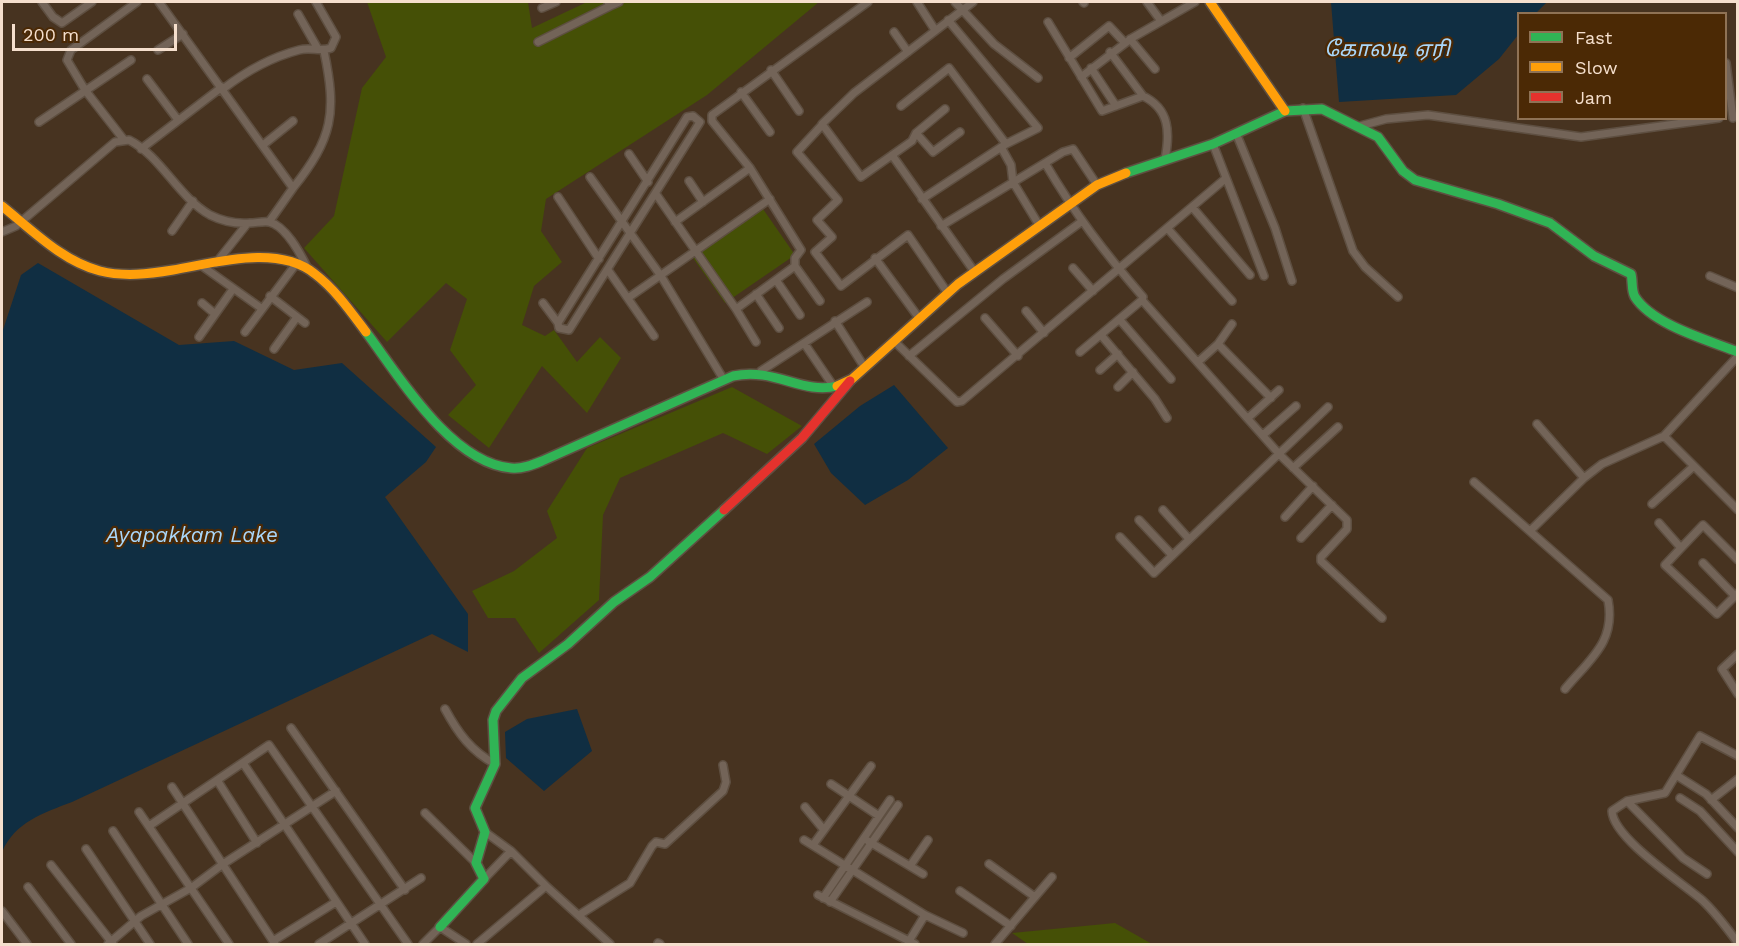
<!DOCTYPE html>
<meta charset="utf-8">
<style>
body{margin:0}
#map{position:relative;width:1739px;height:946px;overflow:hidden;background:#473320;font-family:"Work Sans",sans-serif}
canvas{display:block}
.frame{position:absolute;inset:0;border:3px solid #f5dfcd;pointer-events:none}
.legend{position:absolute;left:1517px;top:12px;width:210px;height:108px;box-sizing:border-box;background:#4b2905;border:2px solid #8f7255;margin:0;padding:8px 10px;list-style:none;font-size:18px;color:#f5dfcd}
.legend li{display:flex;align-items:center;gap:12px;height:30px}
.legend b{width:30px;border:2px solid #8f7255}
.scale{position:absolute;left:12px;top:24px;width:165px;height:27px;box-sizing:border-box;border:3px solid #f5dfcd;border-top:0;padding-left:8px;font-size:18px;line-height:21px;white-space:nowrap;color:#f5dfcd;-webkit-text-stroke:4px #4b2905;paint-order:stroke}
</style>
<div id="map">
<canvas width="1739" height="946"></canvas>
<div class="frame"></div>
<ul class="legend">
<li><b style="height:8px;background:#30b455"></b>Fast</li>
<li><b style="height:8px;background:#ff9f0a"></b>Slow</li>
<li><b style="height:8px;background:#e5322d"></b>Jam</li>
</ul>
<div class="scale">200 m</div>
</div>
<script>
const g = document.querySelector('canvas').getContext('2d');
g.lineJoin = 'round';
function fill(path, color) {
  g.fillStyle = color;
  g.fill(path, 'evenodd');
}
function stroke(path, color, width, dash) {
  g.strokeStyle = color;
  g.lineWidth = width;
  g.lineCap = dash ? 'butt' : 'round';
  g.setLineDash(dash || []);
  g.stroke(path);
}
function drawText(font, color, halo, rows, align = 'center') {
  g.font = font + ' "Work Sans","Noto Sans Tamil",sans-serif';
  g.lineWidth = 4.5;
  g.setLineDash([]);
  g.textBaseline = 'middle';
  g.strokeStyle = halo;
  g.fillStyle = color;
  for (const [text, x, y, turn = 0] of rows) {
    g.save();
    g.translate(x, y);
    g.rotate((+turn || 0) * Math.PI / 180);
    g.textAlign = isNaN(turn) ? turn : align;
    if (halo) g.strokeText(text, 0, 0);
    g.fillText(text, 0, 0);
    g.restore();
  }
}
const green = new Path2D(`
 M367,2H528L532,28L587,2H819L707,95L546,199L541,231L562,262L534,286L522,325L545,336L554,330L577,362L600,337L621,358L587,413L542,366L489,448L448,415L476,385L450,350L467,299L446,283L387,342L304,248L334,216L362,88L386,57Z
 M763,209L795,255L725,303L693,258Z
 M732,387L802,426L767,454L723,433L620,478L603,515L599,600L539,653L515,618H488L472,591L514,571L557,538L547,511L587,448Z
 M1115,923L1152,944H1028L1012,933Z`);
const water = new Path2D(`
 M1331,2H1547L1536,13L1518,14V35L1499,59L1456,95L1339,102Z
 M38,263L179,345L234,341L294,370L342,363L436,447L426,462L385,497L468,614V652L432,634L72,802C43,813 15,822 2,852V333L21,275Z
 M894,385L948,448L908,480L865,505L831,473L814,444L860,406Z
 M577,709L592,751L544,791L506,758L505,732L527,719Z`);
const street = new Path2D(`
 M42,2L53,17L62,23L92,2
 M159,2L293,188L269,222
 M608,2L610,6L619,2
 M917,2L935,30
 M955,2L994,44L1038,78
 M1083,2L1084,3
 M1147,2L1161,21
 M542,8L556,2
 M298,14L318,49
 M1048,22L1102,111L1143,96L1110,52
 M894,32L908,52
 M1130,39L1155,69
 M538,42L610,6
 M158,50L183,34
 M1069,58L1109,26L1125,43
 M1726,63L1733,118
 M1091,68L1116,106
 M771,70L799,111
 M1081,77L1132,38L1195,2
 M147,79L178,120
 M223,89C245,72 272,57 299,50C310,47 321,52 331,48L336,37L316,2
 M741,92L770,132
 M1143,96C1170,109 1170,133 1165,159
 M901,106L949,68L1006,144
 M1303,108L1353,251L1365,267L1398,297
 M945,109L916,133L912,141L861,177L822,124L854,93L973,2
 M693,116L700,122L569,330L559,328L558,323L687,117Z
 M39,122L131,60
 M822,125L797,152L838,200L817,220L832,237L815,252L841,286L908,235L947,292
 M1360,126L1386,119L1428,115L1581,137L1719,118
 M916,133L933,152L960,132
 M1236,133L1275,228L1292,281
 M124,140L85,90L67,60L71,50L137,2
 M1213,144L1264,276
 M263,145L293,121
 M1001,147L1011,165L1013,182L1039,225
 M141,149L222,87
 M629,154L648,182
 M892,155L974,271
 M1045,163C1075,214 1104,252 1143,297L1142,300L1080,352
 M590,177L661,276L724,380
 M689,181L703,202
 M293,188C333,138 337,113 324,51
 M656,194L736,309L795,266L820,301
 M558,197L599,259
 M922,199L1006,144L1038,128L948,20
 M1193,208L1250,275
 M675,222L750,168
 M941,226L1063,152L1073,149L1097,185
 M1168,229L1232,301
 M172,231L193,201
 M2,232L16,226L115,142L129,140C161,156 178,197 210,215C222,221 237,224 250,223C256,223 263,221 269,222C286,226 300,253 307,267
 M875,258L919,318
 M216,263L247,224
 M202,266L261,308
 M795,266V258L801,250L750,168L712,121V115L868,2
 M1073,268L1093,291
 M608,270L654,336
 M1710,276L1738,288
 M776,280L800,315
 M756,294L779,328
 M270,296L305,323
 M628,298L770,199
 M1142,300L1280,455L1347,520V529L1321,557V561L1382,618
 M202,303L215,314
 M543,303L558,323
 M736,309L756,342
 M1026,311L1044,333
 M985,318L1018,356
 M1120,320L1171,379
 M835,321L865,368
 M245,332L296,264
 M1101,335L1155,399L1167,418
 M199,337L233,289
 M894,341L957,402L962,401L1225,179
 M804,343L834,387
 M1218,344L1271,398
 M274,349L297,317
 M909,356L1003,279L1081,222
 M1738,356L1664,436L1738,510
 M1198,362L1218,344L1232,324
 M1100,370L1118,354
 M761,371L867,302
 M1118,387L1133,372
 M1248,418L1279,390
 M1537,424L1584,478
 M1263,435L1296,406
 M1293,468L1338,427
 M1474,482L1608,600C1616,642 1590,659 1565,689
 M1652,504L1694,466
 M1163,510L1189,539
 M1285,517L1313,486
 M1139,520L1172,555
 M1659,523L1681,548L1703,525L1738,560
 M1531,530L1584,478L1602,464L1664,436
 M1120,537L1154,573L1328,407
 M1301,538L1332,505
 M1681,548L1665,565L1717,614L1738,593
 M1703,563L1735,596
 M1738,654L1722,669L1738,694
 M445,709C458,733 471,751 495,764
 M291,728L405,890
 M1738,756L1700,736L1665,793L1627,801L1612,811C1613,838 1681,882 1702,900C1716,913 1727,928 1738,943
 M243,763L365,944
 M1676,775L1706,794L1738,828
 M217,780L257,843
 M831,784L879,816
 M172,787L275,944
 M1680,798L1700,811L1738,852
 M1711,800L1738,779
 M1627,801L1683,858L1707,874
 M805,807L824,830
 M139,812L229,944
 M425,813L476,863
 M149,826L269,745L408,944
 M113,831L188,944
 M485,832L511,851
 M804,840L925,915L963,933
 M868,841L923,874
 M813,845L871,766
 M86,849L150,944
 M989,864L1035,897
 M51,865L113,944
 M910,866L928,840
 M484,879L511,851L546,886
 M28,887L71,944
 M960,891L1011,926
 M818,895L915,944
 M823,898L890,800
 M830,902L898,805
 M2,911L27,944
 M579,915L630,883L652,846L656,842L665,844L723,791L726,782L723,765
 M273,941L336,902
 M909,941L925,915
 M658,943L660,944
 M108,944L141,916L191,888L223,864L336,791
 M319,944L421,878
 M423,944L440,927L466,944
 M477,944L546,886L610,944
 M995,944L1052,877`);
const fast = new Path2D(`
 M1126,173L1213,144L1285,111L1322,109L1378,137L1403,171L1415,180L1498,204L1550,223L1594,256L1631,274C1633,281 1631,290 1635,297C1653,325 1708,340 1738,352
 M366,332C399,376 451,463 511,468C522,469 532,465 542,461L733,376C775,367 802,395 837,386
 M440,927L484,879L476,863L485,832L475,808L495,764L493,720L496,711L522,678L568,644L614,602L650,577L724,510`);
const slow = new Path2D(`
 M1210,2L1285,111
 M2,206C32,230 62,261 100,271C124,277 149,274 173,270C215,263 278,244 315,274C335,289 351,312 366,332
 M837,386L852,379L958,284L1097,185L1126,173`);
const jam = new Path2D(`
 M724,510L802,438L850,381`);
const waterNames = [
 ["கோலடி ஏரி",1387,50],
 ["Ayapakkam Lake",192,536]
];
fill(green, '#455006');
fill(water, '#102e42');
stroke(street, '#5e4f41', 10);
stroke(fast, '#5e4f41', 12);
stroke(slow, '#5e4f41', 12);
stroke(jam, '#5e4f41', 12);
stroke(street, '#736458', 7);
stroke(fast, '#30b455', 9);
stroke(slow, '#ff9f0a', 9);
stroke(jam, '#e5322d', 9);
drawText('italic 21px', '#a9d7fa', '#4b2905', waterNames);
</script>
